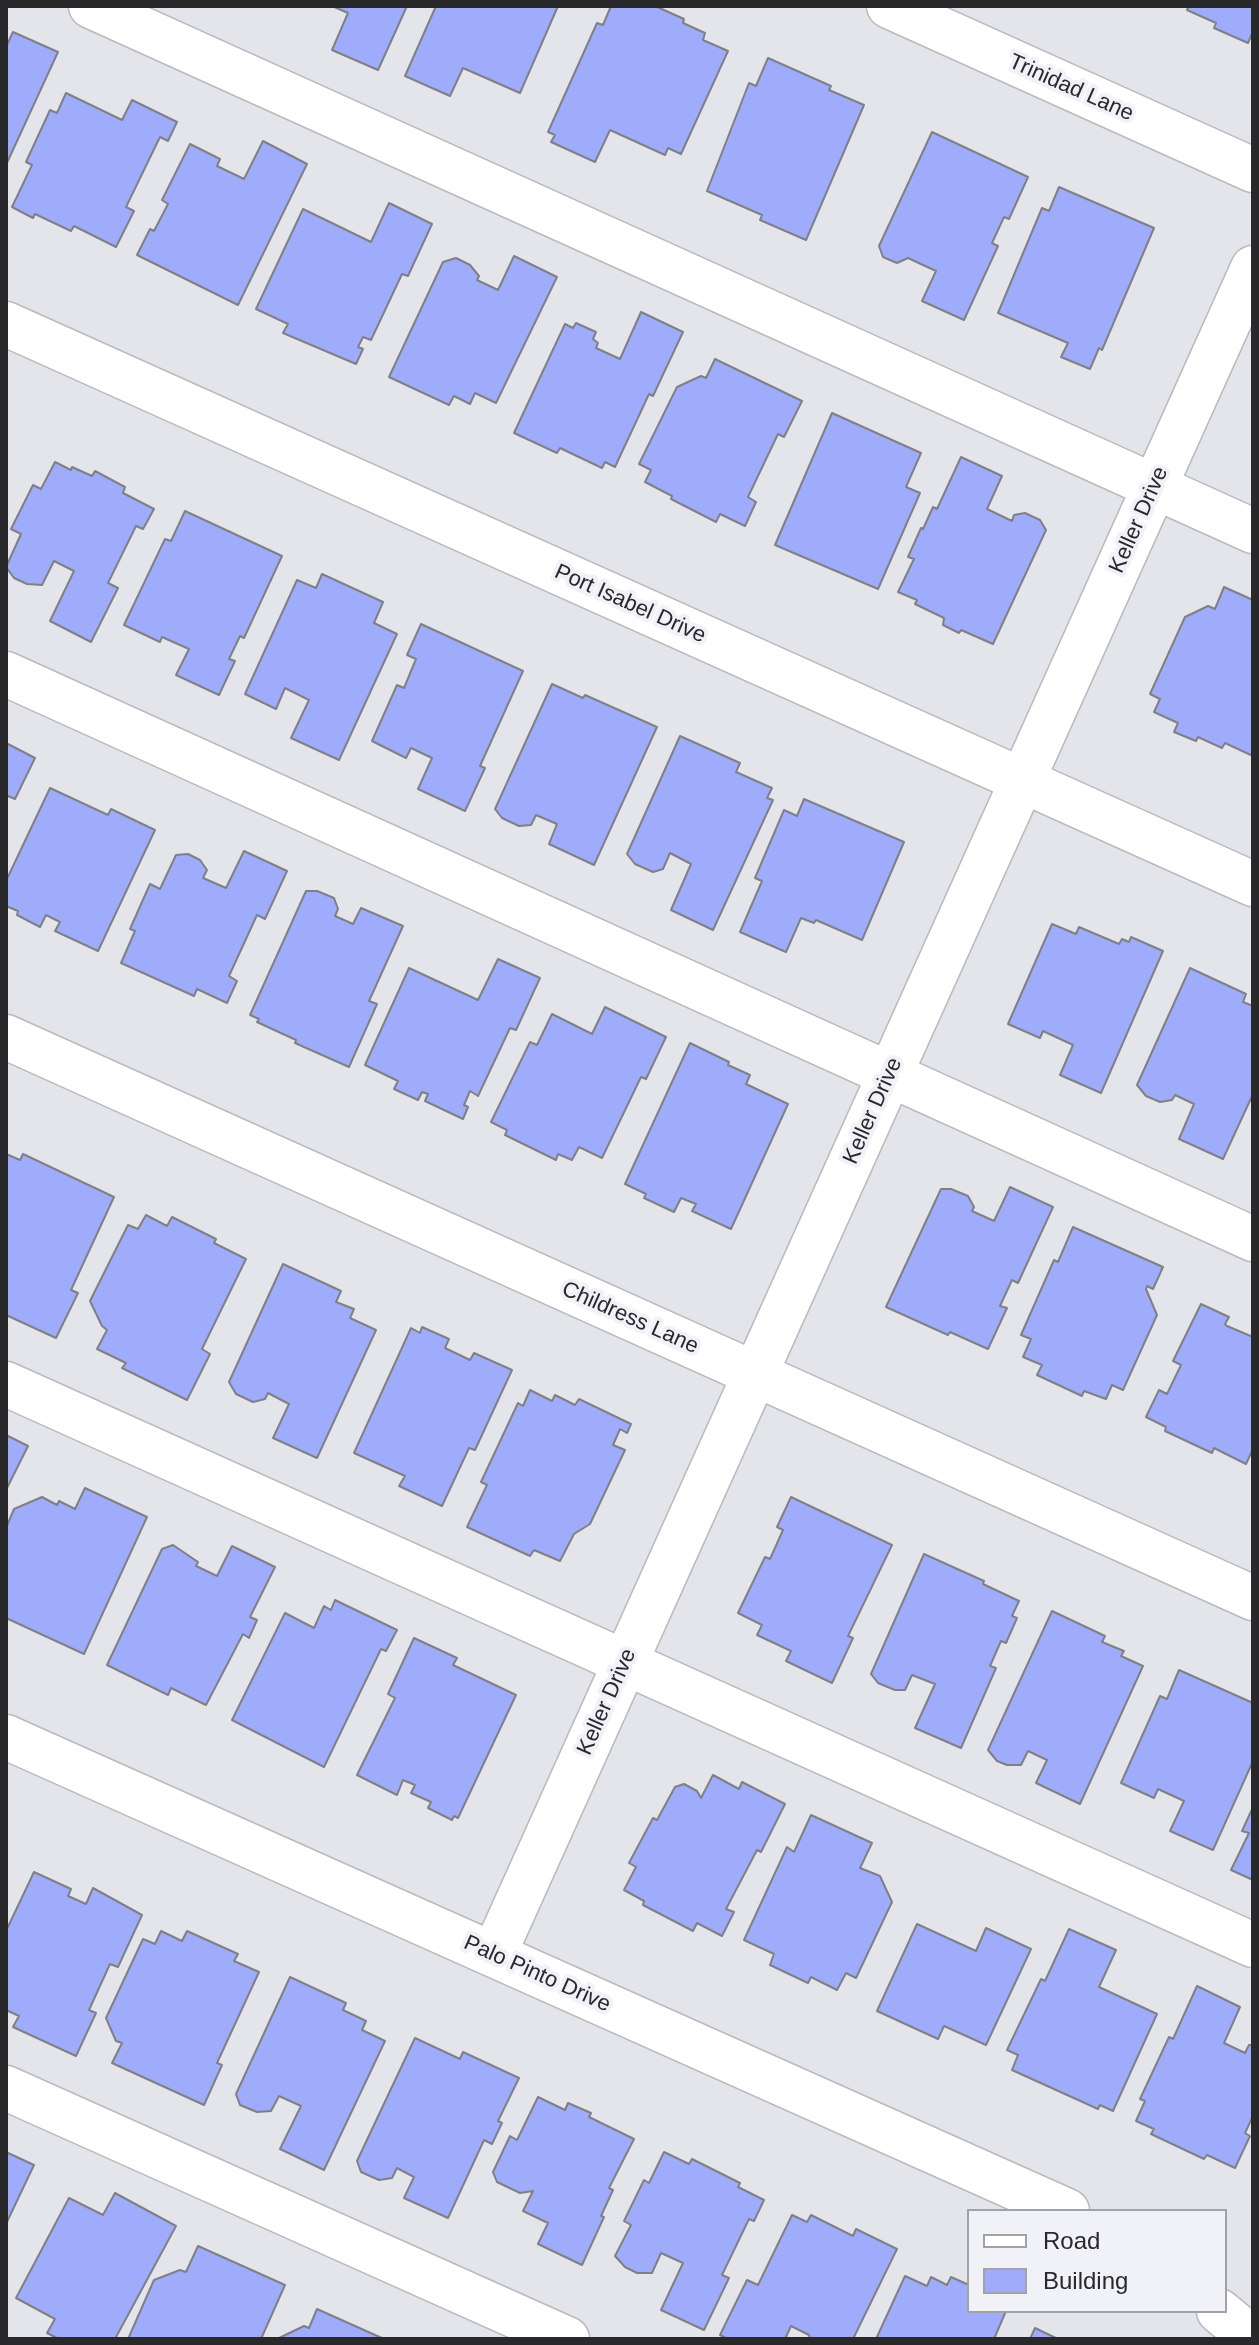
<!DOCTYPE html>
<style>
body{margin:0}
#map{position:relative;width:1259px;height:2345px;overflow:hidden;background:#e4e5ea;font-family:Arial,sans-serif}
canvas{display:block}
.frame{position:absolute;inset:0;border:8px solid #29292b;pointer-events:none}
.legend{position:absolute;left:967px;top:2209px;width:260px;height:104px;box-sizing:border-box;background:#f1f2f8;border:2px solid #a1a2a6;margin:0;padding:10px 14px;list-style:none;font-size:24px;color:#29292b}
.legend li{display:flex;align-items:center;gap:16px;height:40px}
.legend b{width:40px;border:2px solid #a1a2a6}
</style>
<div id="map">
<canvas width="1259" height="2345"></canvas>
<div class="frame"></div>
<ul class="legend">
<li><b style="height:10px;background:#fff"></b>Road</li>
<li><b style="height:22px;background:#9facfc"></b>Building</li>
</ul>
</div>
<script>
const g = document.querySelector('canvas').getContext('2d');
g.lineJoin = 'round';
function fill(path, color) {
  g.fillStyle = color;
  g.fill(path, 'evenodd');
}
function stroke(path, color, width, dash) {
  g.strokeStyle = color;
  g.lineWidth = width;
  g.lineCap = dash ? 'butt' : 'round';
  g.setLineDash(dash || []);
  g.stroke(path);
}
function drawText(font, color, halo, rows, align = 'center') {
  g.font = font + ' Arial,sans-serif';
  g.lineWidth = 8;
  g.setLineDash([]);
  g.textBaseline = 'middle';
  g.strokeStyle = halo;
  g.fillStyle = color;
  for (const [text, x, y, turn = 0] of rows) {
    g.save();
    g.translate(x, y);
    g.rotate((+turn || 0) * Math.PI / 180);
    g.textAlign = isNaN(turn) ? turn : align;
    if (halo) g.strokeText(text, 0, 0);
    g.fillText(text, 0, 0);
    g.restore();
  }
}
const building = new Path2D(`
 M332,6H407L378,70L332,50L348,13Z
 M436,6H558L520,93L463,68L450,96L405,76Z
 M611,6H655L684,19L683,23L705,33L703,40L728,51L681,154L668,148L665,155L610,130L595,162L551,142L555,135L548,132L597,23L603,25Z
 M1189,6H1253V31L1248,43L1214,28L1216,23L1187,10Z
 M13,32L58,52L6,165V47Z
 M768,58L831,86L829,90L864,105L806,240L760,220L762,215L707,191L749,83L756,86Z
 M66,93L122,120L132,100L177,122L168,141L160,137L126,207L134,211L116,247L74,226L71,231L35,214L33,218L12,207L32,165L26,162L50,110L57,113Z
 M932,132L1028,177L1009,219L1004,217L992,243L998,246L964,320L922,301L936,271L908,258L897,263L883,257L879,246Z
 M263,141L307,164L238,305L137,255L150,229L154,231L168,204L162,200L190,144L220,159L217,166L244,179Z
 M1059,187L1154,228L1102,350L1099,348L1090,369L1061,357L1068,343L998,313L1042,208L1049,211Z
 M389,203L432,224L408,276L402,274L371,340L363,337L358,347L363,349L356,364L283,333L288,324L256,309L303,209L371,242Z
 M514,256L557,277L496,403L475,393L470,404L454,396L449,405L389,377L443,262L456,258L470,265L479,276L477,280L498,290Z
 M641,312L683,332L653,396L649,394L615,467L605,462L602,468L560,448L557,453L514,433L565,324L573,328L576,323L596,332L593,339L598,343L596,348L620,359Z
 M715,359L802,401L784,437L778,434L748,497L756,502L745,526L720,514L716,522L671,499L672,496L645,482L651,470L639,464L677,387L701,376L706,378Z
 M832,413L921,453L906,487L920,493L878,589L775,545Z
 M961,457L1002,476L987,509L1012,521L1014,515L1025,513L1040,520L1046,530L993,644L961,630L959,633L943,625L944,618L915,604L917,600L898,592L914,559L908,557L921,528L923,529L933,507L937,509Z
 M55,462L71,470L72,467L92,476L95,471L125,487L123,493L154,509L143,529L136,526L108,583L118,588L91,642L50,621L74,571L54,561L42,585L27,584L14,578L6,567L21,534L11,529L33,485L41,489Z
 M185,511L282,556L244,638L240,636L229,659L235,661L219,695L176,675L189,649L162,637L160,642L124,625L165,539L171,541Z
 M322,574L383,602L374,623L397,634L339,760L291,738L309,700L285,688L276,709L245,694L297,580L316,588Z
 M1224,587L1253,600V756L1225,743L1222,748L1198,737L1196,741L1174,732L1178,723L1154,712L1160,699L1150,694L1185,617L1208,606L1215,609Z
 M421,624L523,671L480,766L485,768L465,811L418,789L432,758L411,748L406,758L372,741L397,685L404,688L416,659L407,655Z
 M552,684L583,698L585,695L657,727L594,865L549,844L557,824L536,815L531,825L519,826L502,818L495,809Z
 M680,736L740,763L736,772L772,788L767,798L773,800L713,930L671,910L691,864L670,853L663,869L653,872L635,864L627,854Z
 M6,743L35,758L15,799L8,796L6,799Z
 M50,788L108,815L111,809L155,830L98,951L55,931L60,922L46,915L40,927L17,915L18,911L6,906V881Z
 M804,799L904,842L862,940L816,920L814,923L801,918L786,952L740,932L762,881L755,878L784,810L797,816Z
 M244,851L287,871L265,919L257,915L229,976L237,981L227,1003L197,989L194,996L121,963L135,931L130,929L150,884L160,889L176,855L188,854L200,860L207,870L203,878L226,888Z
 M306,891H317L334,898L338,909L335,916L353,924L361,908L403,926L369,1001L377,1004L349,1067L295,1043L296,1040L257,1022L259,1019L250,1015Z
 M1052,924L1076,934L1079,927L1119,944L1122,939L1129,942L1131,937L1163,951L1101,1093L1060,1075L1073,1045L1043,1031L1040,1038L1008,1024Z
 M498,959L540,978L516,1030L510,1028L478,1096L470,1091L464,1105L468,1107L463,1119L425,1101L428,1094L422,1092L418,1100L394,1089L398,1081L365,1065L409,968L478,1000Z
 M1190,968L1246,994L1243,1002L1253,1006V1094L1223,1159L1179,1139L1194,1104L1175,1095L1172,1100L1160,1102L1146,1096L1137,1085Z
 M605,1007L666,1037L646,1079L641,1077L602,1158L579,1147L572,1160L558,1154L556,1160L505,1135L507,1130L491,1122L530,1042L537,1045L552,1014L592,1034Z
 M690,1043L729,1062L728,1065L750,1075L746,1084L788,1104L731,1229L692,1211L696,1204L681,1198L674,1212L644,1198L646,1194L625,1184Z
 M6,1154L20,1160L23,1154L114,1197L71,1290L78,1293L56,1338L6,1315Z
 M1010,1187L1053,1207L1018,1283L1012,1280L1000,1306L1007,1308L988,1349L950,1332L948,1335L886,1307L941,1189H951L968,1196L974,1207L972,1211L994,1221Z
 M146,1215L167,1226L172,1217L216,1239L214,1243L246,1259L202,1349L210,1354L187,1400L122,1368L126,1363L97,1349L107,1330L102,1326L90,1301L128,1225L138,1229Z
 M1073,1227L1163,1267L1153,1289L1147,1286L1146,1289L1157,1315L1123,1390L1112,1385L1106,1399L1084,1391L1082,1396L1037,1375L1042,1365L1023,1357L1031,1339L1021,1335L1054,1260L1058,1262Z
 M283,1264L341,1291L336,1302L354,1309L350,1318L376,1330L317,1458L273,1438L289,1404L268,1393L265,1399L253,1402L236,1394L229,1382Z
 M1201,1304L1229,1317L1225,1324L1227,1326L1253,1337V1449L1246,1464L1214,1448L1212,1453L1165,1431L1166,1427L1146,1417L1159,1390L1167,1394L1181,1365L1173,1361Z
 M422,1327L449,1339L445,1348L470,1360L474,1353L512,1370L475,1450L469,1448L442,1506L399,1486L405,1476L354,1453L411,1328L420,1333Z
 M530,1390L552,1401L555,1395L575,1405L579,1399L631,1424L627,1433L620,1429L613,1445L625,1450L590,1524L574,1534L560,1561L534,1550L530,1556L467,1527L487,1485L481,1482L518,1403L523,1406Z
 M6,1435L28,1446L6,1490Z
 M85,1488L147,1517L84,1654L6,1618V1528L14,1509L42,1497L57,1505L59,1501L75,1509Z
 M791,1497L892,1545L848,1636L853,1638L832,1683L786,1661L791,1651L757,1635L762,1625L738,1613L765,1557L770,1559L783,1530L777,1527Z
 M173,1545L198,1562L196,1566L217,1576L232,1546L275,1567L250,1617L257,1620L249,1638L243,1634L206,1705L171,1688L168,1695L107,1665L162,1549Z
 M924,1554L984,1581L983,1584L1019,1601L1012,1616L1017,1618L1006,1643L1001,1641L990,1666L996,1668L961,1748L915,1728L935,1684L912,1675L905,1690H895L878,1683L871,1674Z
 M335,1600L397,1630L386,1651L381,1649L324,1767L232,1720L285,1613L314,1628L324,1606L331,1610Z
 M1052,1611L1105,1636L1102,1642L1124,1651L1121,1656L1143,1666L1080,1804L1036,1783L1047,1760L1028,1751L1021,1765H1007L997,1761L988,1750Z
 M414,1638L457,1658L453,1665L516,1695L458,1818L454,1816L452,1820L428,1808L431,1802L411,1793L415,1785L403,1780L397,1795L357,1775L395,1698L388,1694Z
 M1179,1670L1253,1703V1761L1213,1850L1170,1831L1184,1801L1158,1789L1154,1798L1121,1783L1160,1696L1167,1699Z
 M713,1775L739,1789L742,1782L785,1804L761,1852L757,1850L726,1909L734,1912L722,1936L697,1923L693,1931L643,1905L644,1901L624,1890L636,1867L629,1863L653,1818L657,1820L675,1787L684,1784L697,1791L701,1798Z
 M1253,1807V1880L1231,1870L1249,1833L1242,1831Z
 M811,1815L872,1843L860,1868L880,1876L892,1902L856,1978L846,1973L837,1990L811,1977L808,1983L770,1965L774,1954L744,1940L787,1847L794,1852Z
 M34,1872L71,1889L68,1896L86,1904L93,1888L142,1915L118,1967L110,1964L89,2010L96,2013L76,2056L13,2027L19,2016L6,2010V1931Z
 M917,1924L976,1951L986,1928L1031,1949L986,2045L944,2026L938,2039L877,2011Z
 M1069,1929L1116,1950L1099,1987L1157,2014L1113,2111L1100,2105L1098,2109L1012,2070L1018,2055L1007,2050L1041,1979L1045,1981Z
 M161,1931L182,1941L187,1931L238,1954L234,1961L259,1972L217,2063L222,2065L204,2105L112,2063L122,2043L116,2041L106,2018L143,1939L155,1944Z
 M290,1977L346,2003L343,2010L366,2021L362,2030L385,2041L324,2170L280,2149L301,2106L279,2096L271,2111L257,2112L240,2105L236,2094Z
 M1197,1986L1240,2007L1224,2043L1245,2053L1249,2045H1253V2116L1245,2133L1250,2136L1235,2168L1207,2155L1204,2159L1151,2134L1154,2129L1136,2121L1145,2101L1140,2099L1169,2037L1173,2039Z
 M415,2038L460,2059L463,2052L519,2078L498,2121L502,2123L492,2144L484,2140L448,2218L404,2198L414,2177L397,2168L392,2178L379,2180L361,2172L357,2161Z
 M538,2097L565,2110L568,2103L591,2113L589,2117L634,2139L609,2188L613,2190L601,2216L604,2217L582,2265L538,2244L548,2223L523,2211L533,2191L520,2193L497,2182L493,2172L510,2136L517,2140Z
 M6,2152L34,2165L6,2224Z
 M664,2152L689,2164L692,2159L740,2183L738,2187L764,2200L754,2221L749,2219L722,2275L729,2278L704,2330L661,2310L683,2263L661,2253L652,2273H637L625,2267L615,2256L631,2225L624,2221L644,2180L649,2183Z
 M115,2193L176,2226L115,2339H59L47,2333L55,2319L16,2298L69,2198L103,2215Z
 M792,2215L807,2222L811,2215L853,2236L856,2229L897,2249L853,2339H810L809,2335L791,2326L785,2339H728L720,2335L747,2280L758,2285Z
 M198,2246L285,2285L261,2339H128L154,2280L180,2270L186,2272Z
 M905,2276L927,2286L931,2277L947,2285L951,2277L969,2285V2311H1006L994,2339H876Z
 M317,2309L384,2339H277L304,2326L309,2328Z
 M1035,2328L1058,2339H1030Z`);
const minor = new Path2D(`
 M91,6L1253,531
 M889,6L1253,170
 M6,324L1253,884
 M6,674L1253,1239
 M6,1037L1253,1598
 M6,1384L1253,1945
 M6,1737L1067,2211
 M494,1954L1253,268
 M6,2088L567,2339
 M1219,2311L1253,2339`);
const streetNames = [
 ["Trinidad Lane",1071,88,24],
 ["Keller Drive",1139,520,-66],
 ["Port Isabel Drive",630,604,24],
 ["Keller Drive",873,1111,-66],
 ["Childress Lane",630,1318,24],
 ["Keller Drive",607,1702,-66],
 ["Palo Pinto Drive",537,1974,24]
];
fill(building, '#9facfc');
stroke(building, '#7f8085', 2);
stroke(minor, '#b9babf', 47);
stroke(minor, '#fff', 44);
drawText('22px', '#29292b', '#f1f2f8', streetNames);
</script>
